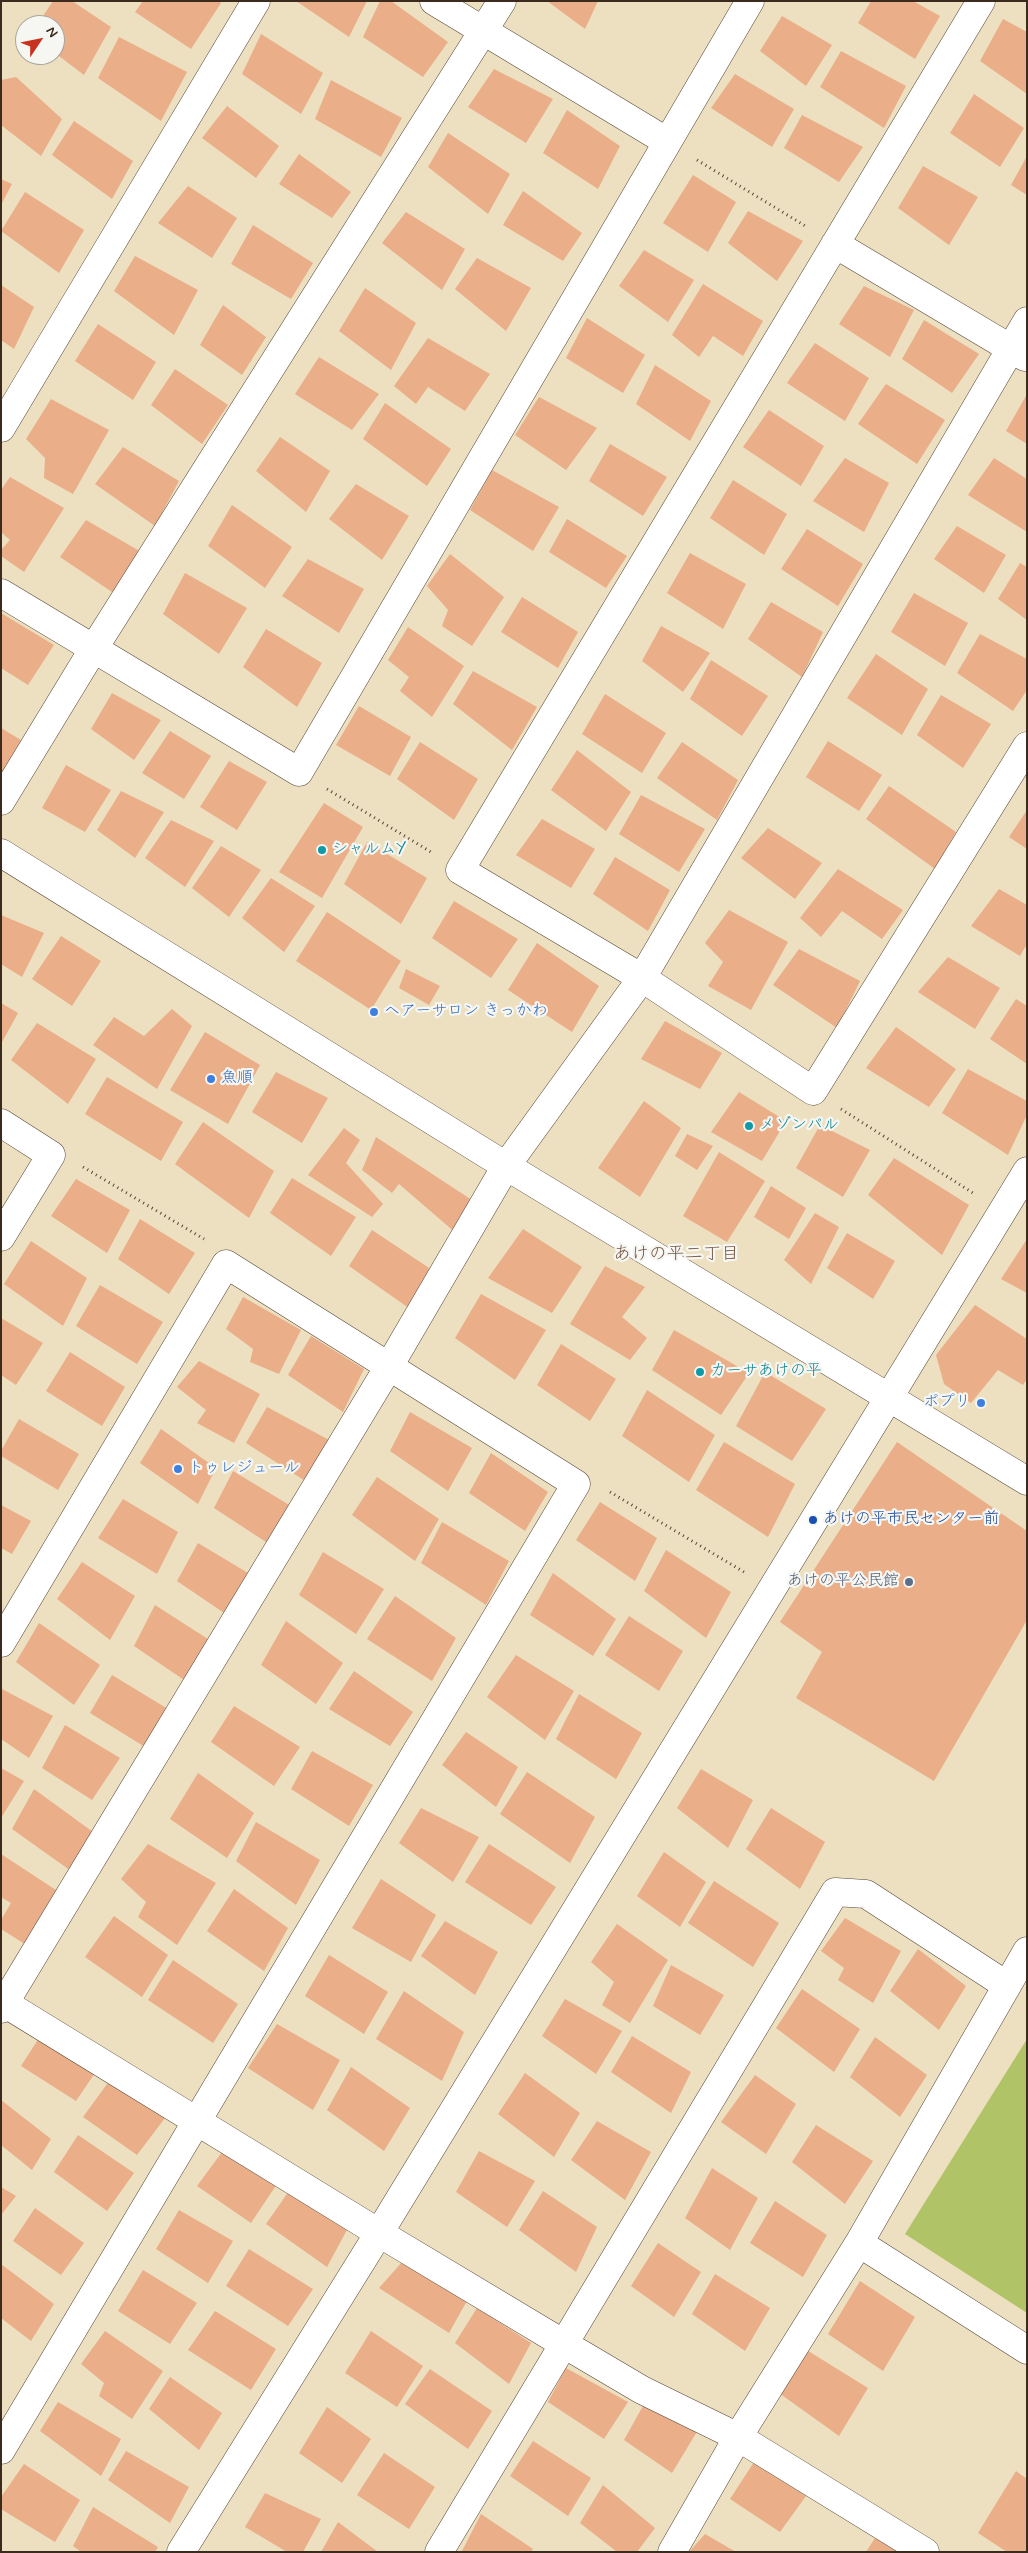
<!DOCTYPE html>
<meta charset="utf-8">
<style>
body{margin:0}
#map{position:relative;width:1028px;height:2553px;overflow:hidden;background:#ece0c0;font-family:Mynerve,sans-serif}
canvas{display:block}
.frame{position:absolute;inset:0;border:2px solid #3b2a1e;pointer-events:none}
.north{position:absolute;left:15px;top:15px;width:50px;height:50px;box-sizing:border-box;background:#f6f6f2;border:1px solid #aba49d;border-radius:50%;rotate:56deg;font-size:14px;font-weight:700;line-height:20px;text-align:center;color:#3b2a1e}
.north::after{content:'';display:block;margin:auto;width:18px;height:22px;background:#c8321e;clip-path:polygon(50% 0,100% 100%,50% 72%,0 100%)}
</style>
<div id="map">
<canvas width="1028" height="2553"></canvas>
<div class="frame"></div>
<div class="north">N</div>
</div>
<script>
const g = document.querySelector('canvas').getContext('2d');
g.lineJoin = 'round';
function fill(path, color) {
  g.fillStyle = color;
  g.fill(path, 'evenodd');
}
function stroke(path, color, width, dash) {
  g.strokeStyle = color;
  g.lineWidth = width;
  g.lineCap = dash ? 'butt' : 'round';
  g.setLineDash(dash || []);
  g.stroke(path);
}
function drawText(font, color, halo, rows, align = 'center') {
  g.font = font + ' Mynerve,"Klee One",sans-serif';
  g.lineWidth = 4.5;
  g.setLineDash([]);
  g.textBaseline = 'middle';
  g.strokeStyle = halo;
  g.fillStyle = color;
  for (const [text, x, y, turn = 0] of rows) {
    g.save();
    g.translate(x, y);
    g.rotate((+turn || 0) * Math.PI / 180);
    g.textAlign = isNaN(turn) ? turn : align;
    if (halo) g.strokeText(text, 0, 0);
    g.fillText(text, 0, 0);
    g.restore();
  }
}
const green = new Path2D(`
 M1027,2039V2313L905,2234Z`);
const building = new Path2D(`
 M53,1H72L111,27L84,75L55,53V25H37Z
 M143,1H218L221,3L191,49L135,12Z
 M296,1H367L349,37Z
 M380,1H391L448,42L423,77L363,37Z
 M547,1H598L585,29Z
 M871,1H913L940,16L915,59L858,23Z
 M782,16L832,45L806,86L760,51Z
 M1003,19L1027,32V94L980,61Z
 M261,34L323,73L301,114L242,74Z
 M119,37L187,72L161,121L98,78Z
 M841,51L906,86L884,128L820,87Z
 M494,69L553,99L526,143L468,107Z
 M735,74L794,109L772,147L711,108Z
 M16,77L62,119L41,156L1,125V80Z
 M331,80L402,118L381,157L315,119Z
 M974,94L1024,128L1000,167L950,133Z
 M227,106L279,146L256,178L202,138Z
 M567,110L620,146L598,189L543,153Z
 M802,115L863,147L839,182L784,148Z
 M74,121L133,161L112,199L52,155Z
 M448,133L510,174L488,214L428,167Z
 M299,154L351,192L332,218L279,184Z
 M1027,156V195L1011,185Z
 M923,166L978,197L949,245L898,208Z
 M693,175L736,202L708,252L663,223Z
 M1,179L12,184L1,205Z
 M188,186L237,218L212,258L158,223Z
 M523,191L582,233L563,261L503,225Z
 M25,192L84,230L59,273L1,231Z
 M748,211L803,241L777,281L728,243Z
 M406,212L465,249L442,290L382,243Z
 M253,225L313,263L291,299L231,264Z
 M644,250L694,280L668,322L619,286Z
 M135,256L198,290L174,335L114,291Z
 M477,258L531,288L506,331L455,289Z
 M703,284L763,321L743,356L713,336L699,357L672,335Z
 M1,285L34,307L14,349L1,340Z
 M864,286L914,310L890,357L839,324Z
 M365,288L416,323L391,370L339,331Z
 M223,305L266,337L242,375L200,345Z
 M587,318L645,355L623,393L566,358Z
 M924,320L979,354L952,393L902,359Z
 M98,324L156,362L133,400L75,361Z
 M428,338L490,374L465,411L428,387L416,404L394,386Z
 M815,343L869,378L845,421L787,383Z
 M319,357L379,394L352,430L295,394Z
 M655,365L711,401L690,441L636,404Z
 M175,369L228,405L202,444L151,405Z
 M886,384L945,420L917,464L858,424Z
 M1027,394V444L1006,431Z
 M539,397L597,428L566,470L515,435Z
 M51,399L109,430L73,494L44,478L45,458L26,439Z
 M385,403L451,449L427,486L363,439Z
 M769,410L824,446L801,486L743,447Z
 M280,437L330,471L306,512L256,471Z
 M610,444L667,477L643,516L589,481Z
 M123,447L179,481L155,526L95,484Z
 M845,458L889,483L864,532L813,501Z
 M994,458L1027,479V532L968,495Z
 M492,470L559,507L533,551L470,510Z
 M10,477L64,508L24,572L1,556V550L10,540L1,532V490Z
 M733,480L787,514L764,555L710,518Z
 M356,484L409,516L382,560L329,519Z
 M232,505L292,547L265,588L208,546Z
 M567,519L627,556L606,588L549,552Z
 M86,520L143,553L115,594L60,557Z
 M957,526L1006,555L984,593L934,559Z
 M807,529L863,564L838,606L781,569Z
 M690,553L746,584L723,629L667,593Z
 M450,554L504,597L472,646L442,626L448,610L427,586Z
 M308,559L364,589L339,633L282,596Z
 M1020,563L1027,567V620L998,599Z
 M185,573L247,608L219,654L163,614Z
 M914,593L968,623L945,666L891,632Z
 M522,597L578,632L558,668L501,632Z
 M771,602L823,632L802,677L748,639Z
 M1,613L54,645L28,685L1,668Z
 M661,626L710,653L683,692L642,661Z
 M408,627L464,666L432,717L400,691L409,677L388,660Z
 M266,629L322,663L297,707L243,667Z
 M980,634L1027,659V690L1013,711L957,673Z
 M876,654L928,689L902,735L847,698Z
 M711,660L768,696L742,736L690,699Z
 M473,671L537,707L512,750L453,704Z
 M112,693L161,720L134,760L91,729Z
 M605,694L666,733L642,773L582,734Z
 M941,695L991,724L963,768L917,735Z
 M359,706L411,737L390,776L336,745Z
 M1,728L21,740L1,774Z
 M170,731L211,756L184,799L142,773Z
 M828,741L882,775L859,811L806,777Z
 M420,742L478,779L454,820L397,779Z
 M682,742L738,780L717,820L657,778Z
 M577,750L631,792L606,831L551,790Z
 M229,761L267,782L237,830L200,807Z
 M66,765L111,790L85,832L42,808Z
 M889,786L956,832L935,869L866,819Z
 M121,791L164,812L135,858L97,830Z
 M641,795L705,829L679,872L619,834Z
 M324,803L363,827L322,898L279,872Z
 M1027,810V849L1009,837Z
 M542,819L595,849L571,888L516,855Z
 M171,820L214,841L185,887L145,858Z
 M768,828L822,863L795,899L741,858Z
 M367,842L427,878L401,924L344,884Z
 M221,846L261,870L229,917L192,888Z
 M615,857L670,890L648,931L593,894Z
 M838,869L903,910L882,939L842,911L821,937L800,918Z
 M271,878L315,906L284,952L242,918Z
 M999,889L1027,905V944L1020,956L971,926Z
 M454,901L518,939L491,978L432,938Z
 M729,910L788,942L751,1010L708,986L723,962L705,943Z
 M327,912L401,961L371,1010L296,961Z
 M1,915L44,933L22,977L1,964Z
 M61,936L101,961L72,1006L32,979Z
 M537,943L599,986L572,1032L508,990Z
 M799,949L860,981L837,1028L773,985Z
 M948,957L1000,988L975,1029L918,992Z
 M406,969L440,986L429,1005L399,988Z
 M1016,999L1027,1006V1064L990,1039Z
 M1,1003L18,1013L1,1044Z
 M172,1009L192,1026L157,1089L93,1045L114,1017L144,1036Z
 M665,1021L722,1053L700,1089L641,1059Z
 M37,1023L96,1059L68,1104L11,1060Z
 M896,1027L956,1069L929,1107L866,1068Z
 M205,1032L260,1065L228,1124L170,1090Z
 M968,1069L1027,1101V1115L1008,1155L942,1113Z
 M276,1072L328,1098L302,1143L252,1112Z
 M107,1077L183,1122L161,1161L85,1114Z
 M739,1092L786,1121L762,1161L711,1132Z
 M644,1101L681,1128L640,1197L598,1168Z
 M203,1122L274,1171L249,1218L175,1164Z
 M820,1125L870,1150L843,1197L796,1168Z
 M344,1128L360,1140L346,1163L383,1204L372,1217L308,1175Z
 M687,1134L713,1146L697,1170L675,1156Z
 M376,1137L478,1204L457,1234L399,1184L392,1193L362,1170Z
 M719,1152L765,1181L727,1242L683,1216Z
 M894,1158L969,1205L942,1255L868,1195Z
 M292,1178L356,1217L331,1256L270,1213Z
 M76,1179L130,1210L107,1253L51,1216Z
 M771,1186L806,1208L789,1239L754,1217Z
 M815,1213L839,1227L811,1284L784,1260Z
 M140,1219L195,1253L169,1294L118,1259Z
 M523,1229L582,1267L552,1313L488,1278Z
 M372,1230L435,1272L413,1311L349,1266Z
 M847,1233L895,1261L873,1299L827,1268Z
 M1027,1239V1293L1001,1279Z
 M31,1241L87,1278L63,1326L4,1284Z
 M605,1266L645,1287L622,1317L647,1338L630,1360L570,1324Z
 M100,1285L163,1322L137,1364L76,1326Z
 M481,1294L546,1330L515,1380L455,1338Z
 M243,1297L301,1330L279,1374L250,1362L253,1349L226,1329Z
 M975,1305L1027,1339V1379L1023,1385L998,1370L971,1403L944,1384L936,1355Z
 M1,1318L43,1343L16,1385L1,1375Z
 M674,1330L749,1373L721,1415L652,1370Z
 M311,1336L364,1369L343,1412L288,1375Z
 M561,1344L616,1379L590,1421L537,1385Z
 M70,1352L125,1387L102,1426L46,1391Z
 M199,1361L260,1394L234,1443L197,1423L206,1410L177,1387Z
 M765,1372L826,1409L792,1461L736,1426Z
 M647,1390L715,1435L689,1482L622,1436Z
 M267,1407L333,1442L310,1484L246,1443Z
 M410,1412L472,1448L448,1491L390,1451Z
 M19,1419L79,1454L58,1490L1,1456V1451Z
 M161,1429L216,1468L198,1504L140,1463Z
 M724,1442L795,1484L768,1537L696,1490Z
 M897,1442L1027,1531V1620L934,1781L796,1698L822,1652L780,1622Z
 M491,1453L548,1492L525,1531L469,1493Z
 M233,1471L291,1506L269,1544L214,1508Z
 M377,1477L439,1519L415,1561L352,1515Z
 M123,1499L178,1532L157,1574L98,1538Z
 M600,1502L657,1538L635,1581L576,1540Z
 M1,1505L31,1521L12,1554L1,1548Z
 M442,1522L509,1561L486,1605L421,1563Z
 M198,1543L253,1576L230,1617L177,1581Z
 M666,1550L731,1592L706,1638L644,1591Z
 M323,1552L384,1589L356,1634L299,1595Z
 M82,1562L135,1596L110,1640L57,1599Z
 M553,1573L616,1619L593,1656L530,1615Z
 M395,1596L456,1638L432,1681L367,1639Z
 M155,1605L211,1641L187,1682L134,1646Z
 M629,1616L683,1651L659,1691L605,1655Z
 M286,1621L343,1663L316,1704L261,1665Z
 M39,1623L100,1665L74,1705L16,1662Z
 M516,1655L574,1691L545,1740L487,1697Z
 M354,1671L413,1712L390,1746L329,1709Z
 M112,1675L168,1709L145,1747L90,1713Z
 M2,1689L53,1716L29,1758L1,1739Z
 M579,1694L642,1733L616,1779L556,1739Z
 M234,1706L300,1747L274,1786L211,1742Z
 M65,1725L120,1758L92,1800L42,1768Z
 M466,1732L518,1767L496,1807L442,1765Z
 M312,1751L373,1785L349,1826L291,1789Z
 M1,1768L24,1781L1,1818Z
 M701,1769L753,1800L728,1848L677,1808Z
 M527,1772L595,1817L570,1863L500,1814Z
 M198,1773L254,1813L227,1858L170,1819Z
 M34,1789L93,1832L71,1871L12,1829Z
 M421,1808L479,1837L453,1882L399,1843Z
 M771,1808L825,1842L800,1889L746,1849Z
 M256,1822L320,1860L296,1905L236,1861Z
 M148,1844L216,1883L177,1945L138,1917L146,1902L121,1879Z
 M489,1844L556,1887L531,1925L465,1882Z
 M664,1852L706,1882L680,1927L637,1896Z
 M1,1854L59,1892L28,1946L1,1929V1920L11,1903L1,1897Z
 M381,1879L436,1915L411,1962L352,1928Z
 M714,1881L779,1923L753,1967L688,1923Z
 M234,1889L288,1928L264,1971L207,1931Z
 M114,1916L168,1955L142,1997L85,1957Z
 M845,1918L901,1951L873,2003L838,1980L844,1968L821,1951Z
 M445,1921L498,1952L475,1995L421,1956Z
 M617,1924L668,1960L630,2023L602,2005L614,1982L591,1962Z
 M918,1949L966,1986L939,2030L890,1991Z
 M329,1955L388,1992L364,2034L305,1996Z
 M173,1960L238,2004L213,2043L148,2000Z
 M671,1965L724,1995L700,2035L653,2006Z
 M802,1989L860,2029L834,2072L776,2028Z
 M404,1991L464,2032L442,2081L376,2039Z
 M565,1999L622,2031L596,2074L542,2036Z
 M277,2024L340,2060L313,2110L248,2068Z
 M41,2035L95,2073L76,2101L21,2066Z
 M632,2036L691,2072L671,2113L611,2072Z
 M875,2037L927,2075L900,2117L850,2077Z
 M351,2067L410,2108L384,2151L327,2110Z
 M525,2073L580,2113L554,2157L498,2114Z
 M755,2075L796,2104L766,2154L721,2122Z
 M110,2080L165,2118L137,2155L83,2117Z
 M1,2100L51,2139L32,2170L1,2145Z
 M597,2121L651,2152L625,2200L571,2160Z
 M816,2125L873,2161L845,2204L792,2162Z
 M78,2135L134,2173L107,2211L54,2172Z
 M225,2148L277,2184L251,2223L197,2186Z
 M479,2151L535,2181L507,2227L456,2192Z
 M712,2168L758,2198L730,2250L685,2218Z
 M1,2187L16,2196L1,2215Z
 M289,2191L348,2228L327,2267L266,2224Z
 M543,2191L597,2227L576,2272L519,2230Z
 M775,2201L827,2235L803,2277L750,2243Z
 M35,2208L84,2243L61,2275L13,2241Z
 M179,2210L233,2241L208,2283L156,2249Z
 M658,2243L701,2272L674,2317L631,2286Z
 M249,2249L313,2289L288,2326L226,2286Z
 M403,2261L468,2299L449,2333L379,2288Z
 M1,2264L54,2304L31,2341L1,2318Z
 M143,2270L197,2303L170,2344L118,2311Z
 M715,2274L770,2308L745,2351L692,2314Z
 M860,2281L915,2317L883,2371L828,2334Z
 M477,2308L531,2343L509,2384L455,2343Z
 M215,2311L276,2349L251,2390L188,2350Z
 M105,2331L163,2371L132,2419L99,2396L104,2383L81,2364Z
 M371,2331L423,2366L397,2407L345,2373Z
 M805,2349L868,2388L839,2436L779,2393Z
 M566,2368L628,2402L604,2439L548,2402Z
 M430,2369L492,2411L468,2449L405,2404Z
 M170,2377L222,2413L199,2450L149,2409Z
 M58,2402L121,2439L101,2476L40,2431Z
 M644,2404L698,2430L672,2473L624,2440Z
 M327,2407L371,2439L342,2483L299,2453Z
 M533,2441L591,2478L568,2516L510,2476Z
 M126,2451L189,2487L170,2523L108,2480Z
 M384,2453L435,2487L409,2529L357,2495Z
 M754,2462L806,2496L780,2532L730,2499Z
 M24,2464L80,2500L55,2542L1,2509V2497Z
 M1016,2471L1027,2479V2552H1007L978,2533Z
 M603,2485L655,2528L637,2552H617L580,2523Z
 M265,2493L321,2519L303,2552H287L245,2527Z
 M93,2507L158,2547L155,2552H81L73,2546Z
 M481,2514L533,2549L531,2552L462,2551Z
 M338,2522L378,2552H321Z
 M705,2534L736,2552H689Z
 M875,2538L897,2552H866Z`);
const path = new Path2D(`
 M697,160L807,227
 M327,789L431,852
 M841,1109L973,1193
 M83,1167L204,1239
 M610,1492L744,1572`);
const minor = new Path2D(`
 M434,1L666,141
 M981,1L460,870L642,978L813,1091L1027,746
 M835,244L1025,357
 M1,428L256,1
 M1,593L299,772L750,1
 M1,801L94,648L502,1
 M1,853L506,1166L1027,1481
 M1,1123L51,1155L1,1237
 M1,1643L226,1264L576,1484L1,2450
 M1,2001L379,2233L564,2344L642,2390L738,2437L925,2552
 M1,2009L388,1368L506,1166L642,978L1027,321
 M859,2243L1027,2350
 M181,2552L379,2233L1027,1171
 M439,2552L835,1892L866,1894L1006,1985
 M672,2552L738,2437L859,2243L1027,1951`);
const markers = [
 [322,850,5,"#0f9aa8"],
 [374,1012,5,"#3f7fe0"],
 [211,1079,5,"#3f7fe0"],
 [749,1126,5,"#0f9aa8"],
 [700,1372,5,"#0f9aa8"],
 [981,1403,5,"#3f7fe0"],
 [178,1469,5,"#3f7fe0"],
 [813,1520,5,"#1a4fb4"],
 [909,1582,5,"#5c6f8a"]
];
const cultureNames = [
 ["シャルムY",332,850],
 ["メゾンパル",759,1126],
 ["カーサあけの平",710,1372]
];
const shopNames = [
 ["ヘアーサロン きっかわ",384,1012],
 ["魚順",221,1079],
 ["ポプリ",971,1403,"right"],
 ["トゥレジュール",188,1469]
];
const transitNames = [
 ["あけの平市民センター前",823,1520]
];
const serviceNames = [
 ["あけの平公民館",899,1582]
];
const neighbourhoodNames = [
 ["あけの平二丁目",676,1255]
];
fill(green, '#b0c367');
fill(building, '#eaae89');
stroke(minor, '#564536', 29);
stroke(path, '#564536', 3, [1, 4]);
stroke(minor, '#fff', 28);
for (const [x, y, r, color] of markers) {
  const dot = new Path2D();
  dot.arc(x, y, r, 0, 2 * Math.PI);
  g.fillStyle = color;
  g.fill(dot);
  stroke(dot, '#f6f6f2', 2);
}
drawText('16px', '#0d838f', '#f6f6f2', cultureNames, 'left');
drawText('16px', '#366cbe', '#f6f6f2', shopNames, 'left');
drawText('16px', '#164399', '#f6f6f2', transitNames, 'left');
drawText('16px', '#4e5e75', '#f6f6f2', serviceNames, 'right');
drawText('18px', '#785843', '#f6f6f2', neighbourhoodNames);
</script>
